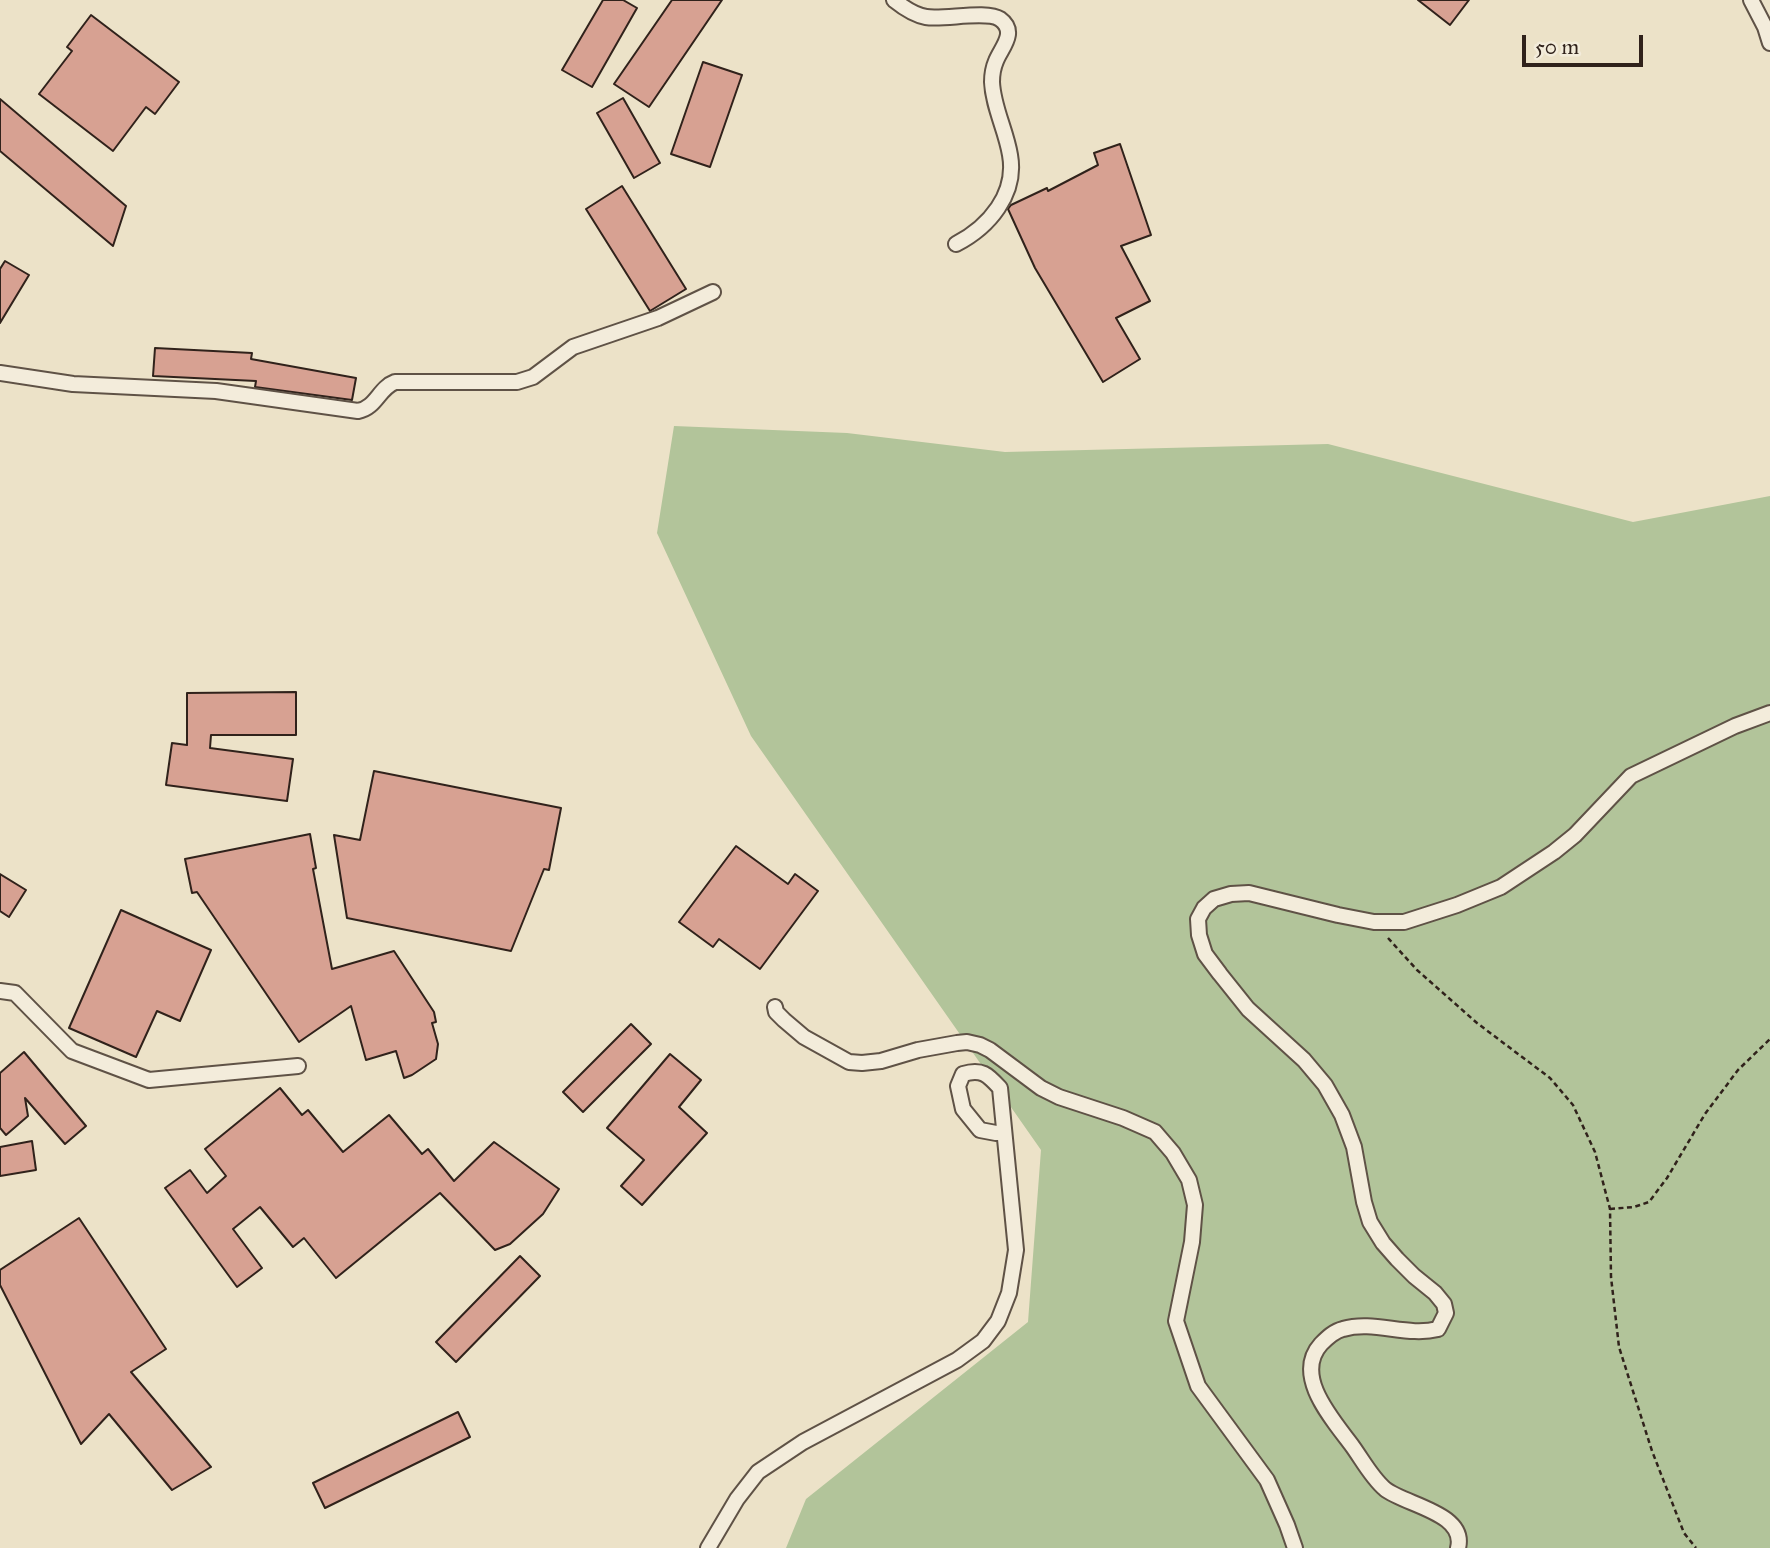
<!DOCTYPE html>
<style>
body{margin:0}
#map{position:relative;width:1770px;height:1548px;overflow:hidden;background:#ece2c8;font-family:"IM FELL Great Primer",serif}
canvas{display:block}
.scale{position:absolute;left:1522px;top:35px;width:121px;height:32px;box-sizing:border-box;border:4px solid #30221b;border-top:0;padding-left:9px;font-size:21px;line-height:24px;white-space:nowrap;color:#30221b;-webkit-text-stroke:5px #f3ecdb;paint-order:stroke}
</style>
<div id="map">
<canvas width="1770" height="1548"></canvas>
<div class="scale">50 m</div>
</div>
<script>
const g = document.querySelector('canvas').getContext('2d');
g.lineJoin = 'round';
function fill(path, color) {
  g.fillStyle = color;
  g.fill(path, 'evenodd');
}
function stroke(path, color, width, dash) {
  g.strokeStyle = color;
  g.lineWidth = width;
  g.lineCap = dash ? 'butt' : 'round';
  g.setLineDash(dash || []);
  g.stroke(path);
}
const green = new Path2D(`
 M674,426L847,433L1005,452L1328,444L1633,522L1770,496V1548H786L806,1499L1028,1322L1041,1150L751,736L657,533Z`);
const building = new Path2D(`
 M603,0H623L637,8L592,87L562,70Z
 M672,0H722L649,107L614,84Z
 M1418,0H1469L1450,25Z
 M91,15L179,82L155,114L146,107L113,151L39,94L72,51L67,47Z
 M703,62L742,75L710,167L671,154Z
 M623,98L660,163L634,178L597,113Z
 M0,99L126,206L113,246L0,151Z
 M1120,144L1151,235L1121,246L1150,301L1116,318L1140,359L1103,382L1035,268L1008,209L1011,205L1047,188L1048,191L1098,165L1094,153Z
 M622,186L686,289L650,311L586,209Z
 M5,261L29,275L0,323V269Z
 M155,348L252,353L251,359L356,378L352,400L255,387L256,381L153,376Z
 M296,692V735H211L210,748L293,759L287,801L166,785L172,743L187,745V693Z
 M374,771L561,808L549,870L544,869L511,951L347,918L334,835L360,840Z
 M310,834L316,868L313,869L332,969L394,951L434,1012L436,1022L432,1023L438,1044L436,1059L412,1075L404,1078L396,1051L366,1060L351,1006L299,1042L197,892L192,893L185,859Z
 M736,846L788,884L795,874L818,891L760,969L719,939L713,947L679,922Z
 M0,874L26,890L9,917L0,911Z
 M121,910L211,950L180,1021L157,1011L136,1057L69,1028Z
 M631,1024L651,1044L583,1112L563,1092Z
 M24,1052L86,1126L65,1144L25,1098L28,1116L6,1135L0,1128V1073Z
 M670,1054L701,1080L679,1107L707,1133L642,1205L621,1186L644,1160L607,1128Z
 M280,1088L302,1115L308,1110L343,1152L389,1115L422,1154L428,1149L454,1181L494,1142L559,1189L543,1214L510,1244L495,1250L440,1193L336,1278L304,1238L293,1247L260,1207L233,1229L262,1268L237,1287L165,1188L190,1170L207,1193L226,1176L205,1149Z
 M32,1141L36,1170L0,1176V1147Z
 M79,1218L166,1349L131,1372L211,1467L172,1490L109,1414L81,1444L0,1285V1270Z
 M520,1256L540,1276L456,1362L436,1342Z
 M458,1412L470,1437L325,1508L313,1483Z`);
const path = new Path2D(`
 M1388,938L1417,970L1477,1023L1550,1078L1573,1105L1595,1152L1610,1209L1611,1277L1619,1347L1652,1451L1684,1533L1696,1548
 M1610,1209L1634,1207L1649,1202L1667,1178L1705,1114L1738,1070L1770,1039`);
const street = new Path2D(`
 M894,0C904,8 914,15 926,17C944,20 987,10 1000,19C1018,32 1001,48 996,61C993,68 992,75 992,82C993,107 1006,130 1010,155C1017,194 989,227 956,244
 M1751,0L1765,27L1770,43
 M0,373L73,384L216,391L358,411C376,408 379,388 395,382H517L533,377L573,347L658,318L713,292
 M0,991L15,993L72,1051L149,1080L298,1066
 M775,1007L776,1012L784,1020L804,1037L849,1062L862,1063L881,1061L918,1050L957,1043L967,1042L980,1045L990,1050L1041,1088L1059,1097L1123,1118L1155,1132L1173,1153L1189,1180L1195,1205L1192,1242L1176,1321L1198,1386L1267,1480L1287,1525L1295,1548
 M708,1548L737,1499L758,1472L803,1442L957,1360L983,1341L998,1321L1009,1293L1016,1250L1000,1088C988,1075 982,1068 963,1074L958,1086L963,1109L980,1130L996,1133H1004
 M1458,1548C1467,1513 1405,1505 1385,1489C1372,1478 1363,1461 1353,1447C1334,1421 1292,1376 1321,1344C1327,1338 1334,1331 1343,1329C1374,1320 1407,1337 1438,1329L1446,1313L1444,1304L1435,1293L1414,1276L1397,1259L1383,1243L1370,1222L1364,1202L1354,1147L1342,1115L1325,1085L1304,1060L1248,1009L1220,974L1205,954L1199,935L1198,919L1204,908L1214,899L1231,894L1249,893L1338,915L1374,922H1404L1457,905L1501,887L1554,852L1575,835L1631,776L1735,726L1770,713`);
fill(green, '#b2c49a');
fill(building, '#d7a192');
stroke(building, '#30221b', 2);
stroke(street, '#5f5246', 18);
stroke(path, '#30221b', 2.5, [5, 3.5]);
stroke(street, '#f3ecdb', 14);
</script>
